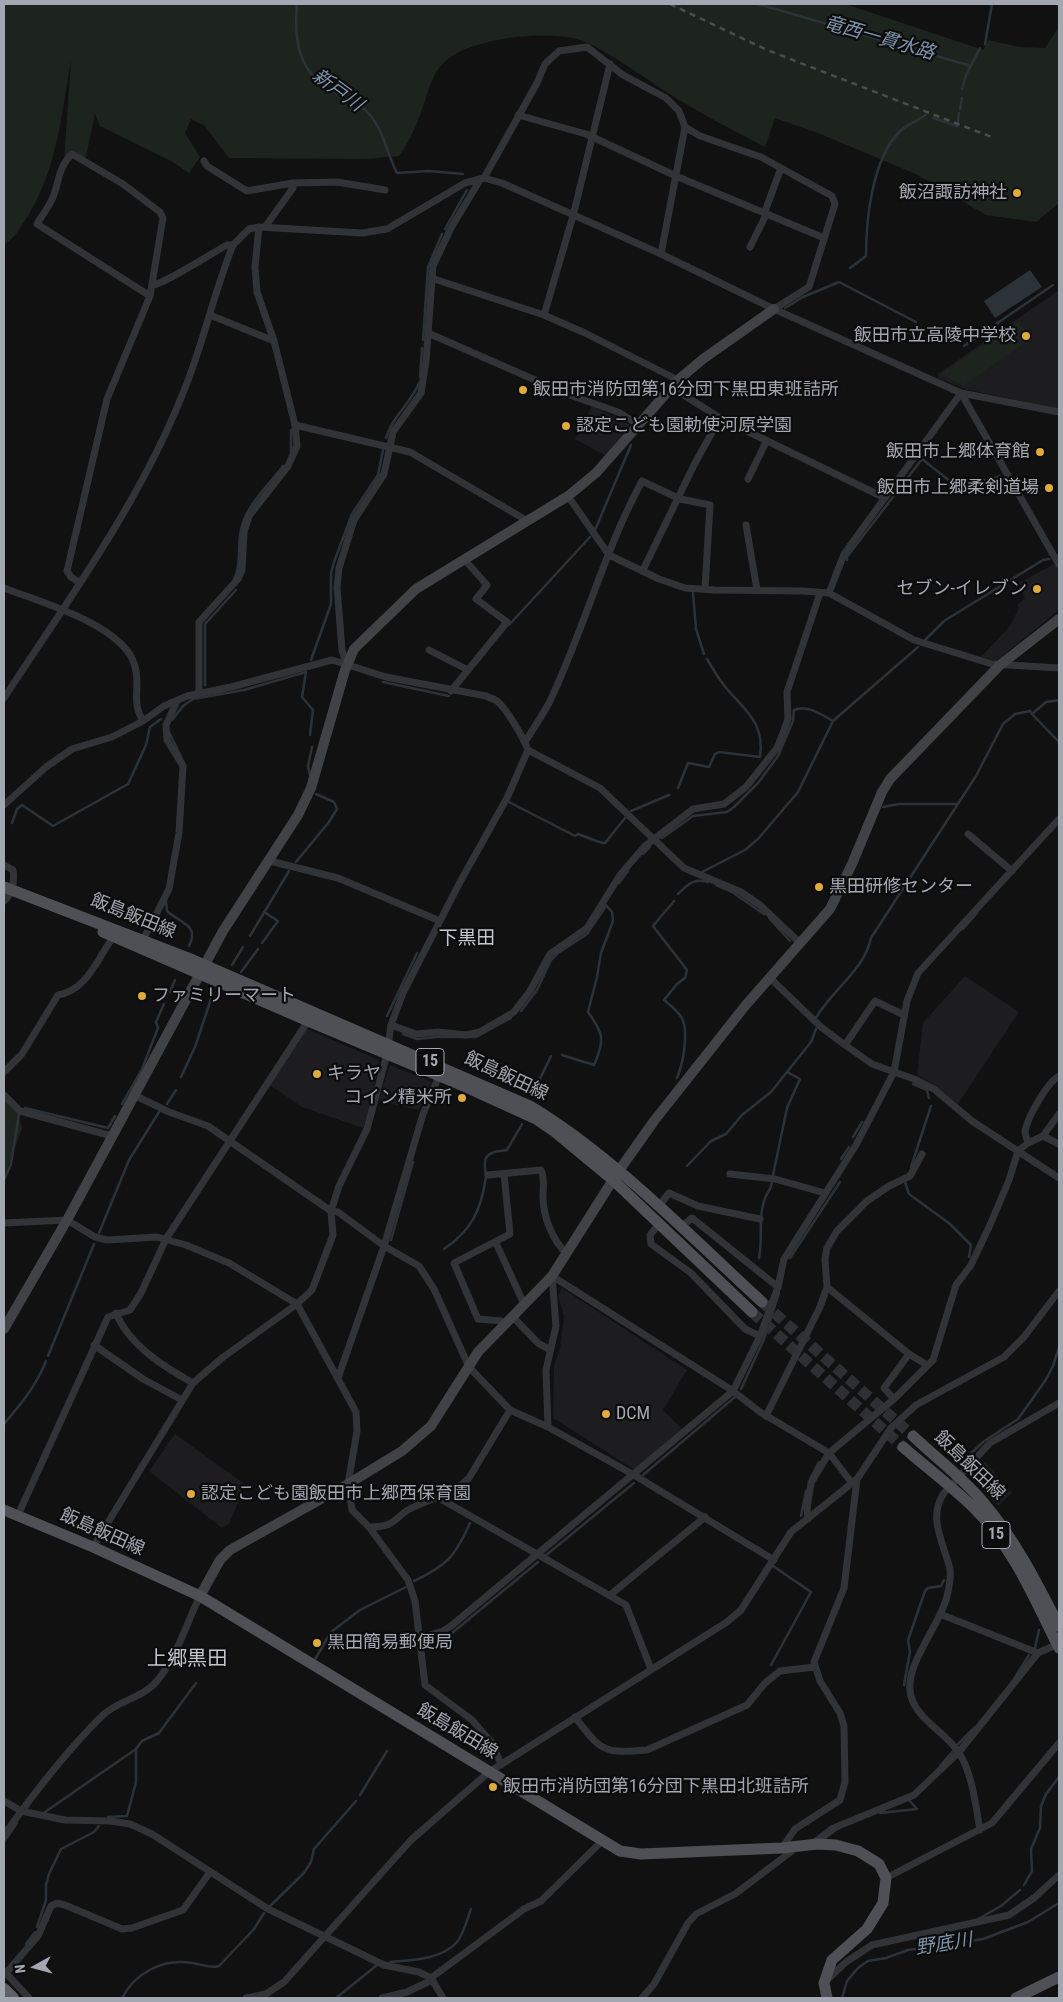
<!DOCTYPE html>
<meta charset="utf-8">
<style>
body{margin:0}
#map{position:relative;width:1063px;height:2002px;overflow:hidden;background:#111112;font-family:"Roboto Condensed",sans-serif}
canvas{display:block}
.frame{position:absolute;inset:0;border:5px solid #a3a7b1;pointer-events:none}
.north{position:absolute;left:10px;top:1942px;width:50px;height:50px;-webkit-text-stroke:4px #0c0c0d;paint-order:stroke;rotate:263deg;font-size:14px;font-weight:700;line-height:20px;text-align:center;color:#a3a7b1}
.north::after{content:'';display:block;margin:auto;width:18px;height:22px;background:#a3a7b1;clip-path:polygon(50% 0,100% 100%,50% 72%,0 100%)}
</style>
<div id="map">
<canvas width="1063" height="2002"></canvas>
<div class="frame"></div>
<div class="north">N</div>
</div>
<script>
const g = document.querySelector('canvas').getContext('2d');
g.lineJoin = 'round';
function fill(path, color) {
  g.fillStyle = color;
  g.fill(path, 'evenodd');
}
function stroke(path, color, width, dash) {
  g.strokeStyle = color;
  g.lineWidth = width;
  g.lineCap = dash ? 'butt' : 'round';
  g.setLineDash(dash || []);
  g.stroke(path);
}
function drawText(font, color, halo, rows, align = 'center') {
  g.font = font + ' "Roboto Condensed","Noto Sans JP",sans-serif';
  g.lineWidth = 4.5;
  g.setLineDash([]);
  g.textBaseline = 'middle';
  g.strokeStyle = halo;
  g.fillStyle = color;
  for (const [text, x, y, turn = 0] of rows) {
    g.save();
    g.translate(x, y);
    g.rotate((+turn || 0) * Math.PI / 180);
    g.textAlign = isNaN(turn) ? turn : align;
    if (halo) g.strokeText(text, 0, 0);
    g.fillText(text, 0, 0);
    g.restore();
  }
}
const built = new Path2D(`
 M1059,290V409L965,389L938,378V374Z
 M592,406L630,425L606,456L575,439Z
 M1054,564L1059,571V610L996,661L981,657L1010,626L1019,608L1017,605L1025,598L1017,584Z
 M965,976L1019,1012L958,1104L932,1083L917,1075L923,1023Z
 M307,1029L379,1060L370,1110L363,1128L302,1107L270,1085Z
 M390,1065L432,1082L419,1110L378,1101Z
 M562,1288L687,1370L663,1410L687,1434L635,1470L553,1418L554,1365L560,1349L564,1316L558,1296Z
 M175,1434L243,1483L241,1496L229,1524L222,1528L149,1471Z
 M985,1462L1012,1493L998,1506L970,1475Z`);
const green = new Path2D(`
 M4,4H845L983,50L988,40L1019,47L1045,48L1059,27V203L1036,222L986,215L916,174L818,133L775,118L765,147C729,128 693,110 659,87C636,72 613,55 588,43C555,28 477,37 448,59C431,72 429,92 421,112C416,127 409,142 399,156L365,159L229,158L205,126L191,119L185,133L200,157L189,173L171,161L100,126L95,114L85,161L72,154L64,162L71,60C61,116 57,173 24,222C18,231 14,239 4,244Z
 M1019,321L1030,339L964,385L940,375Z
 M4,1098L17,1109L22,1128L4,1178Z`);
const water = new Path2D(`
 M1030,270L1042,287L995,318L984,301Z`);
const stream = new Path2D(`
 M297,4C294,37 297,68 327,88C341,97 358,101 369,114C384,131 387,154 397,173L429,171L463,174
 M758,4L971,66
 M985,44L992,4
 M962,89L966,75L980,48
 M960,109L962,98
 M933,118L957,126
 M958,121L959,113
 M445,229L467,190
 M850,268L866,256C866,219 872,159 900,131C907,125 918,120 926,115
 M785,308L803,297L839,282L916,322
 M423,340L428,267L442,234
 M964,346L1053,285
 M420,377L422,348
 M386,438C392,417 411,403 419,383
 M291,453V430
 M595,530L631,445
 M1058,556L1059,555
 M847,560V557L922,459L951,482L989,480L1000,476
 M234,579C242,564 237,547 241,530C245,506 269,485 283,466
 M693,593L696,629L704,654
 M509,625L590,537
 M925,640L944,621L1043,560L1049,559
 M311,660L331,604V573L334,562L352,514L378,475L383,450
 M306,672L302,697L313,710L310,735
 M383,682L449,696
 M205,685V624L236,590
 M1032,714L1059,742
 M172,720L183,706L193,699L244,690L306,672
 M169,732L184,763
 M310,775L308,766L312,747
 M678,788L688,763L709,767L715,754L719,752L760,757C765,724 746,711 727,689C719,680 713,669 707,659
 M509,802L575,836L578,834L602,843H605L625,818
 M883,807L899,804H958
 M631,811L669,795
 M12,823L17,809L22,805L53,826L128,784L146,745L150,727L161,719
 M662,838L693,816L727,812L734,807L758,783L778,756L793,721L794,710C809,705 820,714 833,721
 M643,854L650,847
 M296,862L329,822L337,809L334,802L316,794
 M702,872L745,850L758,839L798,792L833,721L918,647
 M619,883L628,871
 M716,885L732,892L764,914
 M678,894C688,884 694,878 708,882
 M674,901L653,926L687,970L685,978L677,984L664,1000C670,1005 678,1011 682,1018C689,1032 683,1064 677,1078
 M166,902L167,911C180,923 200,925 189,946
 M769,918L790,941
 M963,929L977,913
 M250,936L289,871
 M262,943L278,921L264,912
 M232,965L243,947
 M241,972L258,949
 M170,992L175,980
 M521,1011L537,990L551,960L558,953L587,934L606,906
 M387,1016L417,953
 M816,1018C832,990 865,969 871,938L976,776L1003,724L1015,714L1030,711L1032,714L1046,702L1059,700
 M403,1034L417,1039L437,1037H476L511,1018
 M562,1055L594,1065C605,1040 604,1034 588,1012L597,977L601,953L613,921L612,912L606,905
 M181,1077L195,1047L213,993
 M913,1084L927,1090L929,1098
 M533,1093L551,1056
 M122,1104L142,1069L158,1028L156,1022L164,1004
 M167,1104L176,1090
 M25,1108L108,1128L115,1116
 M853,1137L862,1122
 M841,1159L849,1147
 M687,1166L711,1141L726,1134L742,1115L771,1092L811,1042L816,1029
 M911,1167L931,1106
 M773,1175L787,1108L800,1079L787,1072
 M4,1180L11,1164L19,1114
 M905,1182L909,1194L950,1224L971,1245L969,1257
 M99,1233L129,1160L159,1112
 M391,1240L413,1162
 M444,1249C472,1230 481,1210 486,1177C486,1171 483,1163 486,1158C490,1151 500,1151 507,1150L522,1124
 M759,1258C763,1240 758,1218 764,1201C766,1193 771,1191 772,1182
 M790,1258L840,1182
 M48,1356L94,1244
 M741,1389L764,1339L779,1293
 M4,1424C22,1402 35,1388 46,1361
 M963,1461L983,1442L1018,1419L1045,1381L1053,1366L1059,1347
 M643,1475L735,1397
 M810,1479L819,1462
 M801,1516L806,1491
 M545,1556L634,1483
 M414,1581C448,1565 455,1556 470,1523
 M452,1633L538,1562
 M1035,1648L1039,1630
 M314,1661L331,1632L360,1610L406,1587
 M771,1665L811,1592L773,1566
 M1014,1679L1029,1655
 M904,1685L910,1652L908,1640L925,1591L928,1588L941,1586L944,1580
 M958,1744L975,1727
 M940,1766L953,1751
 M360,1795L387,1751
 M45,1812L136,1749
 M880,1813L917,1809L909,1800
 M108,1817L127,1816L136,1782V1749L142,1741L159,1733L196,1683
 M815,1839L832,1826
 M4,1842L17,1823
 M1024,1885L1032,1871L1031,1849L1040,1828L1041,1806L1046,1794L1059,1777
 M269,1907L304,1873L311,1862L314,1849L356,1801
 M978,1919L1001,1906L1020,1890
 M37,1927L46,1900V1885L49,1874L61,1849L94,1832L99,1826
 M26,1944L35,1932
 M390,1962C412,1960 441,1960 457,1942C464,1933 467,1919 471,1909
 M122,1998C135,1973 163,1958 192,1963C201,1964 211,1969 219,1966L254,1929L264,1913
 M336,1998L377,1965
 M842,1998L847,1981L858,1968L868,1961L886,1958L908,1950L983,1939L1028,1922L1059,1903`);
const primaryTunnel = new Path2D(`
 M762,1302L913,1436
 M752,1312L903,1447`);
const street = new Path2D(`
 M518,115L586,134L676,176L824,238
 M204,161L207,166L247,191L293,183V188L265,227
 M484,178L502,183L661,254L774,309L961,393L1059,412
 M293,183L337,182L385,190
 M764,214L781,168
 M750,247L766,215
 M661,254L685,127
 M431,278L544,315L585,333L678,380
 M152,285C161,286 214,252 227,245H233
 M210,315L274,341
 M544,315L573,216L610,64
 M428,333L567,394L618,412L639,425
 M671,387L720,418L885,498
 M961,393L1059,565
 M295,425L410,452L526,520
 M748,479L766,442
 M568,496L609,555L659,579L685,588L714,590L803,591L829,593L914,640L992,664L1059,668
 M746,525L757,590
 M643,570L694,465L720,418
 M79,582L71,577L67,571L107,399L150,296L163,218L160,212L123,184L72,154C58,167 60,180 53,197C49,207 42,215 37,224L150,296
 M4,588C40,602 120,624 134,663C142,685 130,701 143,721
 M829,593L844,554L961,393
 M429,650L468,670
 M346,664L342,650L337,587L339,568L354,520L384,474L393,432L421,393L426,361L433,266L451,228L480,180
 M451,691L507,622L476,599L487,585L464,559
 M199,694V622L238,579L242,570L244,532L249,516L288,466L297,446L295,425L274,341L257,292L255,267L259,227
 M4,698C69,599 142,499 185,388C204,341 214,292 233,245L249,229L259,227L362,233L387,229L465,183L484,178L537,83L545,64L559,51L587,47L623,75L666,98L679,111L685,127L700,136L761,157L832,196L835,204L809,287L774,309
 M525,742C533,729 542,716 549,703C584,630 604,551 642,481L680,499L710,505L705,589
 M4,805L46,767L72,749L112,737L143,721L164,706L187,696L231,687L332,660L386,677L486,696C490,698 494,699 497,701C507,709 524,739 528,750L600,788L684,868L741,892L760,905L800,943
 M968,834L1012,871
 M270,861L338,878L440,921
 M4,865L13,870C15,881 12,894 4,901
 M143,940L169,889L179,833L183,766L167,740L166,725L177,701
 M770,978L821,1027L845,1045L872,1064L914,1079L934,1089L972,1121L1059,1178
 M391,1025L416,1034L438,1032L466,1035L480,1032L514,1012L530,991L550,954L587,928L620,875L645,846L693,809L724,804L746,787L777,748L783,733L788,719L787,692L820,593
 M845,1045L875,1001L904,1015
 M4,1072L22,1054L58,995C87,991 98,957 114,936
 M4,1095L20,1111L112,1136
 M134,1095L169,1112L208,1126L331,1211L338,1212L384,1246L419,1266L434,1289L469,1367L510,1410L548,1427L634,1475L774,1560
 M1043,1136L1059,1144
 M1028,1143C1027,1139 1025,1135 1025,1131C1028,1116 1047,1083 1059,1076
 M730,1174L775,1179L825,1193
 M488,1175L541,1170C545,1178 543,1188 543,1197C543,1217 553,1241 567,1254
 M658,1207L669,1193L698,1206L760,1219
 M4,1223L67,1220L95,1237L107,1240L157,1237L186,1245L229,1263L297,1304L356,1412L357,1431L348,1484L352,1510L369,1527L408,1580L415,1601L425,1685L472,1720L493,1744L501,1765
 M659,1224L650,1235L651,1244L691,1273L745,1329L760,1336
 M681,1227L692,1218L778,1287
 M496,1243L524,1304
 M552,1276L733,1391L760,1412L829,1453L851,1482
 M827,1287L909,1354L927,1365
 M116,1313C129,1345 164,1367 193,1383
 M512,1316L538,1343L550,1350
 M504,1324L501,1321L478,1319L454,1263L510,1234L504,1174
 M94,1345L143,1379L182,1400
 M338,1378L384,1246L423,1114L439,1076
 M894,1399L884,1388L909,1354
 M766,1416L820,1307L827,1287L825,1259L827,1248L837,1231L867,1201L889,1186L910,1176L922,1154
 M548,1427L546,1370L556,1326L552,1276
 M439,1498L626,1605L651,1669
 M18,1515L108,1317L130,1310L141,1293L166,1239L308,1021
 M808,1519L807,1508L811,1483L829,1453L894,1399L933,1360L956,1285L971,1265L990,1225L1009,1180L1018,1151L1028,1143L1043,1136L1059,1114
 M369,1527C376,1527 383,1527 389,1524C396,1521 401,1514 408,1510C428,1499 452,1495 469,1478L510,1410
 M93,1547L193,1383L222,1358L297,1304L312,1290L333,1235L331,1211L339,1186L367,1129L387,1054L391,1025L403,993L460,882L507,798L528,750
 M610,1595L705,1517
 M940,1614L1038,1653
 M419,1638L443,1631L451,1626L733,1391L760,1336L778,1287L784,1259L856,1145L894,1072L907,1001L918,973L1059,819
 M575,1717C601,1751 603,1754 647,1750L747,1705L765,1683L780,1671L815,1667
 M4,1801L21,1811L65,1820L110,1821L130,1824L152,1834L268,1909L384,1965L419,1972L431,1978L443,1998
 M980,1830C976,1807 972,1772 959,1753C948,1735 922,1722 913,1702C898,1670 940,1628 947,1596C949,1588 951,1578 950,1569C944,1544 927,1517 944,1493L990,1443L1059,1403
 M4,1835C34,1793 66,1751 103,1715C119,1700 143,1698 157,1681C177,1657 186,1624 200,1596
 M817,1844L819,1840L836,1827L914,1795L959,1752L1038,1653L1058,1644
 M782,1848L795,1829L840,1800L845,1782L844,1726L840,1713L820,1681L814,1662L844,1588L857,1479
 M886,1878L992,1823L1059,1743
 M4,1971L29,1998
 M6,1973L38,1936L51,1906L57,1903L65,1905L122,1929L132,1928L183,1910L210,1872
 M431,1978L524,1909L541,1901L603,1840
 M825,1982L846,1962L872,1945L1009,1915L1034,1898L1059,1875
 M246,1998L266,1994L284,1982L411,1840L489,1772L727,1622L741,1610L791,1532L857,1479L891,1428L916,1405L1004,1357L1024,1337L1059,1291
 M382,1998L407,1992L432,1980
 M642,1998L654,1984L688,1923L696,1914L735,1894L792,1851L795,1847`);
const secondary = new Path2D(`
 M4,1329L67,1220L223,931L298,815L311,788L345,670L354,649L416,589L568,496L596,473L678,380L703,359L774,309
 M200,1596L220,1560L230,1550L348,1484L402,1451L431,1426L478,1352L552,1276L618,1172L654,1121L745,1006L830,909L852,864L882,792L890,779L1000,665L1059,619`);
const primary = new Path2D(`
 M4,887L193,960L530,1106C612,1155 691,1237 762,1302
 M103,932L308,1021L468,1088L536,1119L555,1132L613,1180L752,1312
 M913,1436C936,1458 963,1478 983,1502C1015,1539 1037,1583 1059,1626
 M903,1447C926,1467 951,1486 973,1507C1012,1545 1035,1600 1059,1648
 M4,1510L93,1547L200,1596L620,1851L641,1854L782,1848L817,1844L836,1845L858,1851L879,1864L886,1878L883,1903L867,1929L832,1960L824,1983L827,1998
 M1016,1998L1059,1977`);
const highway = new Path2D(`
 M4,1989L13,1998`);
const rail = new Path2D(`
 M670,4L767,50L994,138`);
const markers = [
 [1017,193,5,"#dfab3b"],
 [1026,336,5,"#dfab3b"],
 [523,390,5,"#dfab3b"],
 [566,426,5,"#dfab3b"],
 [1040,452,5,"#dfab3b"],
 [1049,488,5,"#dfab3b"],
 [1037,589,5,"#dfab3b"],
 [819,887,5,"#dfab3b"],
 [142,996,5,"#dfab3b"],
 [317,1074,5,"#dfab3b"],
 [462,1098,5,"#dfab3b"],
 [606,1414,5,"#dfab3b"],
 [191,1494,5,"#dfab3b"],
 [317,1643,5,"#dfab3b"],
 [493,1787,5,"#dfab3b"]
];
const shields = [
 [430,1062,28],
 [996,1535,28]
];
const shieldNames = [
 ["15",430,1062],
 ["15",996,1535]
];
const poiNames = [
 ["飯沼諏訪神社",1007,193,"right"],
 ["飯田市立高陵中学校",1016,336,"right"],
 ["飯田市消防団第16分団下黒田東班詰所",533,390],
 ["認定こども園勅使河原学園",576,426],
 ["飯田市上郷体育館",1030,452,"right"],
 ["飯田市上郷柔剣道場",1039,488,"right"],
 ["セブン-イレブン",1027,589,"right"],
 ["黒田研修センター",829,887],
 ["ファミリーマート",152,996],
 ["キラヤ",327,1074],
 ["コイン精米所",452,1098,"right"],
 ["DCM",616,1414],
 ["認定こども園飯田市上郷西保育園",201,1494],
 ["黒田簡易郵便局",327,1643],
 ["飯田市消防団第16分団下黒田北班詰所",503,1787]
];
const streetNames = [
 ["飯島飯田線",133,917,22],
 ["飯島飯田線",506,1077,25],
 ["飯島飯田線",969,1466,44],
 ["飯島飯田線",102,1533,24],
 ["飯島飯田線",457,1732,31]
];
const waterNames = [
 ["竜西一貫水路",879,39,16],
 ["新戸川",337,91,36],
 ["野底川",944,1945,-9]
];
const neighbourhoodNames = [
 ["下黒田",467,939]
];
const quarterNames = [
 ["上郷黒田",187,1660]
];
fill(built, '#1d1d1f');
fill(green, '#1d241e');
fill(water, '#2b3339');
stroke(stream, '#2b3339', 2.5);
stroke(primaryTunnel, '#2e2f32', 11, [11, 5.5]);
stroke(street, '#323336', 7);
stroke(secondary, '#404246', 10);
stroke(primary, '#4e5055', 11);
stroke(highway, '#5e6167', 12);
stroke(rail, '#4b4c51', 2.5, [6, 5]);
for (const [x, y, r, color] of markers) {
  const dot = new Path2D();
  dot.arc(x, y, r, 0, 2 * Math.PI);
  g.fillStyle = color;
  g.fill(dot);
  stroke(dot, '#0c0c0d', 2);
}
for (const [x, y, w] of shields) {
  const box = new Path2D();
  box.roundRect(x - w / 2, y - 13.5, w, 27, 4);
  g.fillStyle = '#0c0c0d';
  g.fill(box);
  stroke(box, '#a3a7b1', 1);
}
drawText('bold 16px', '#a3a7b1', null, shieldNames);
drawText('18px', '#a3a7b1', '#0c0c0d', poiNames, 'left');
drawText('18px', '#a3a7b1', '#0c0c0d', streetNames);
drawText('italic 19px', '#7d94aa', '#0c0c0d', waterNames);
drawText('19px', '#c4c6ce', '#0c0c0d', neighbourhoodNames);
drawText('20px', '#c4c6ce', '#0c0c0d', quarterNames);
</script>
